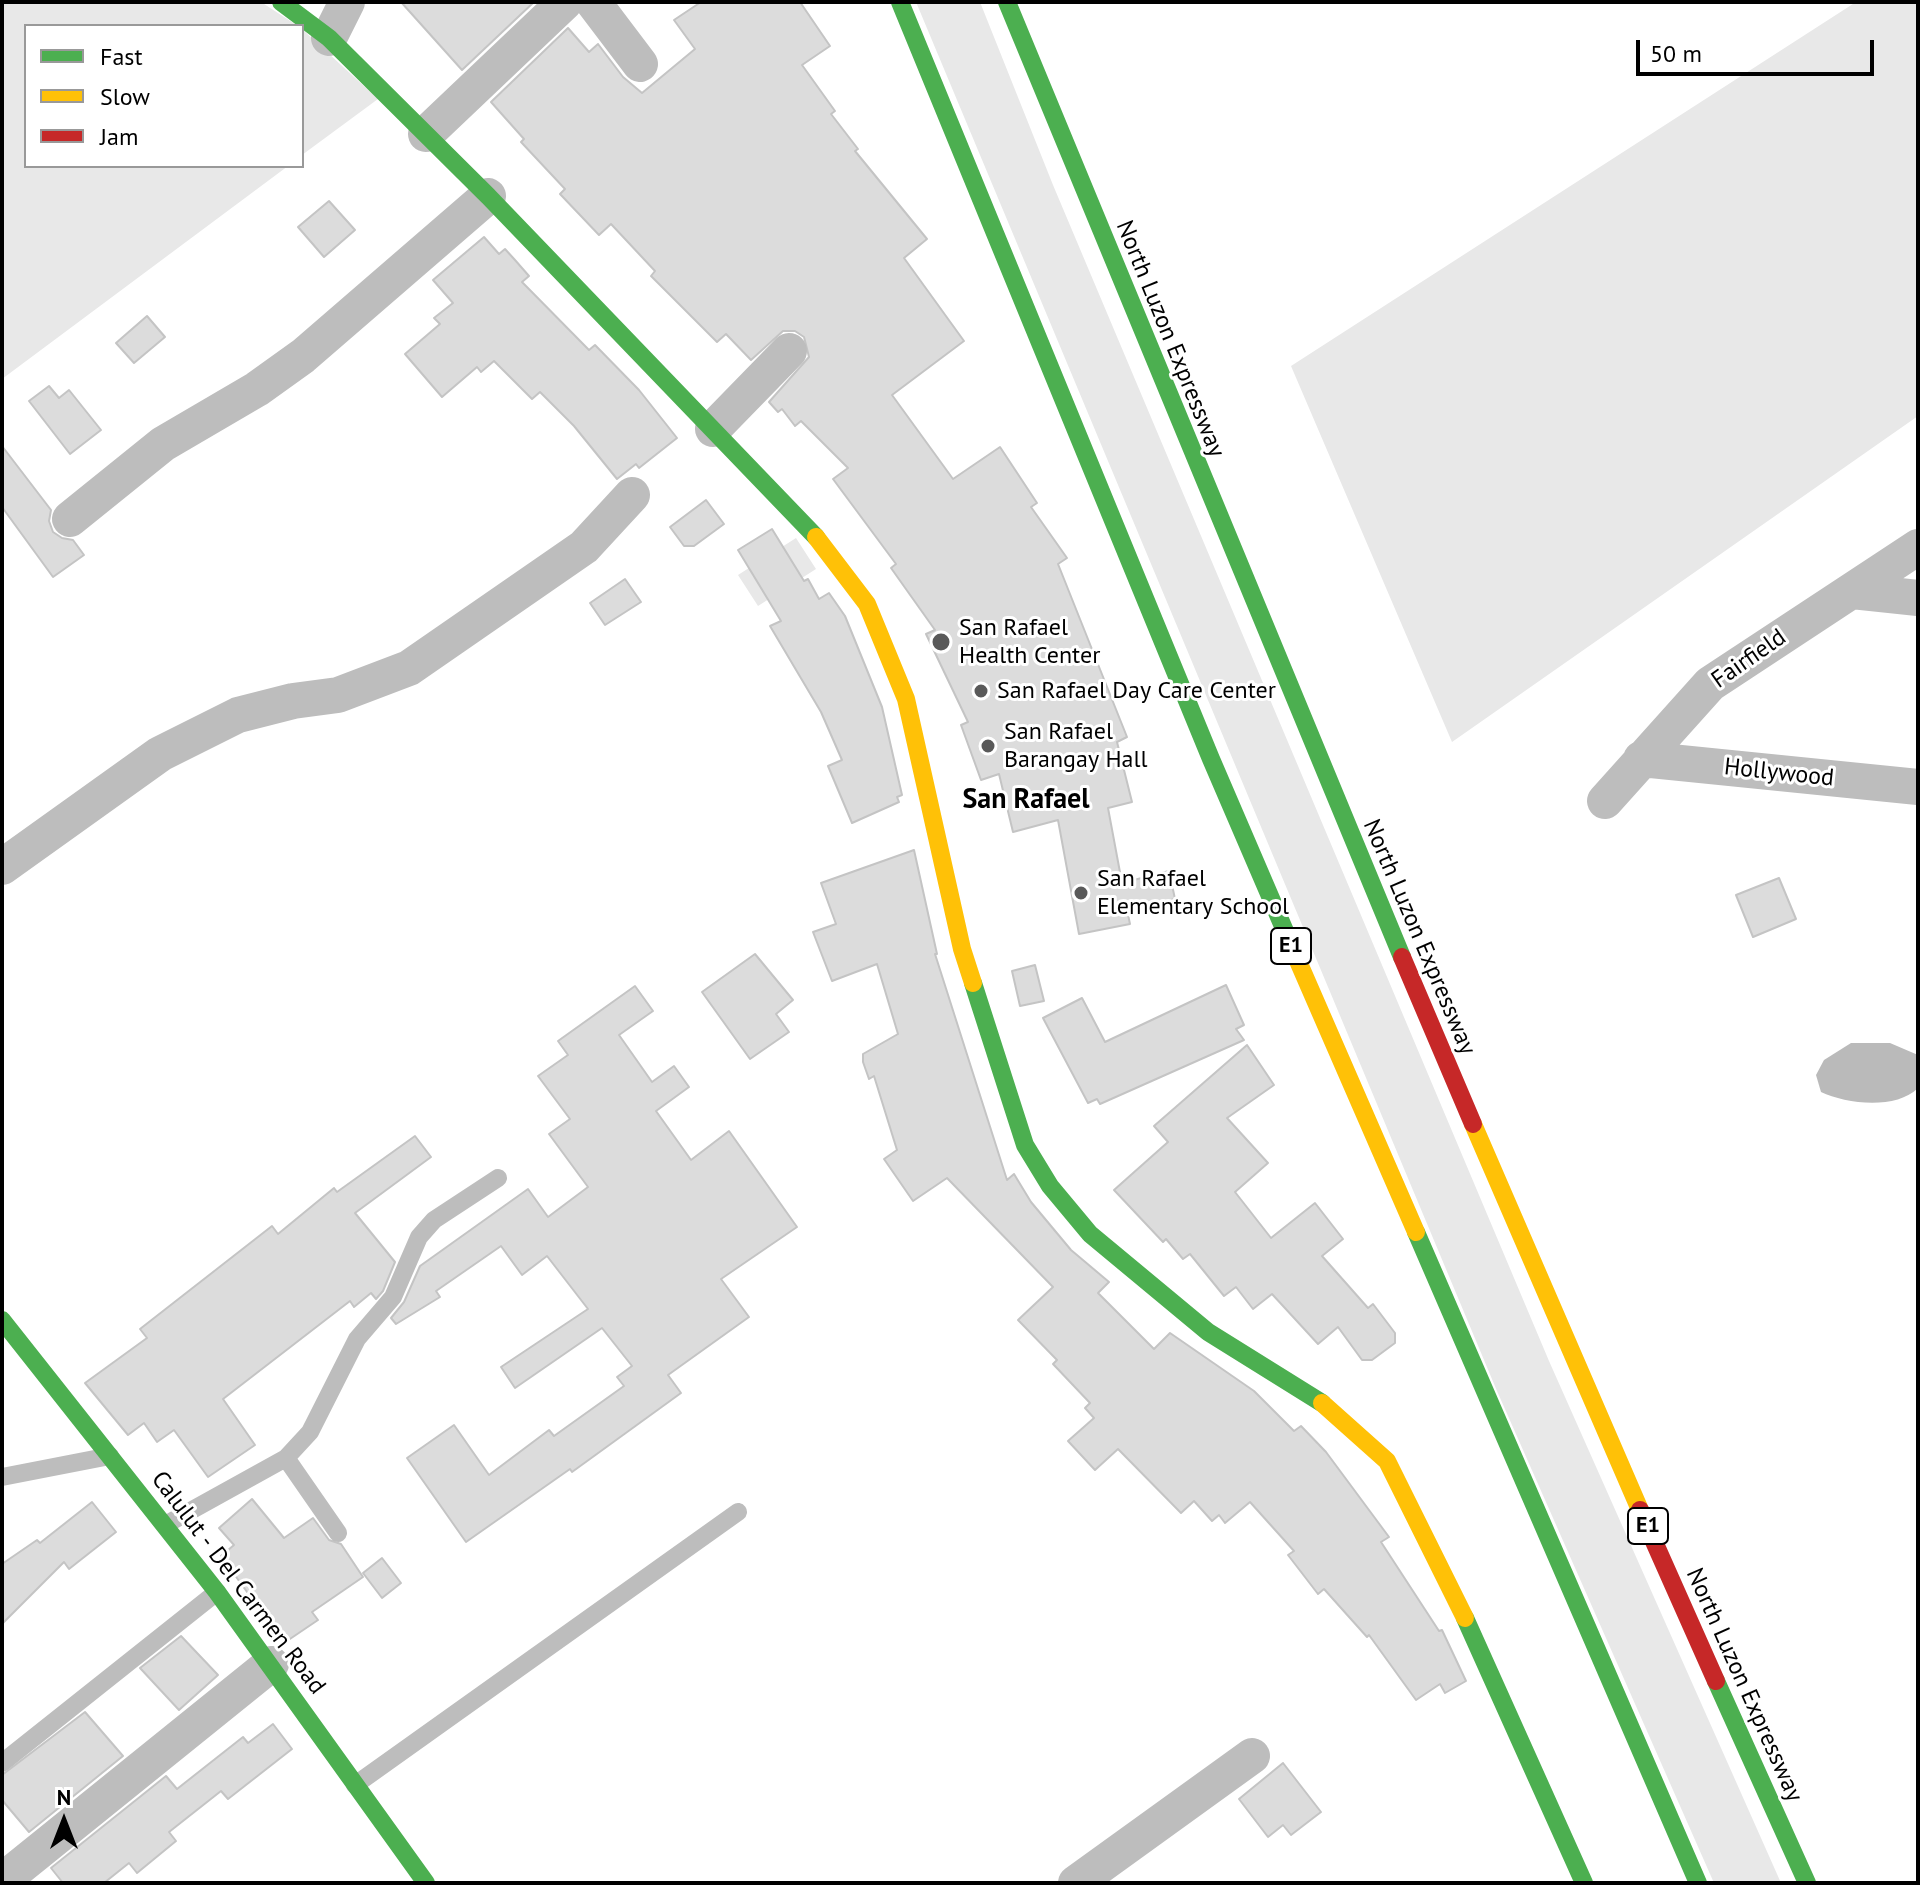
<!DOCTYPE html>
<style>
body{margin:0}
#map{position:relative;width:1920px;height:1885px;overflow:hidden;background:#fff;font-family:"PT Sans",sans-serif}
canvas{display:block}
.frame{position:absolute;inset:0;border:4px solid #000;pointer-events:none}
.legend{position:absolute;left:24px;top:24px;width:280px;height:144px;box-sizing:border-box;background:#fff;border:2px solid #999;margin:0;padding:10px 14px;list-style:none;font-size:24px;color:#000}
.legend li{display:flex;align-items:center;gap:16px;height:40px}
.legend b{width:40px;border:2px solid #999}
.north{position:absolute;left:24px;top:1781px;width:80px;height:80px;-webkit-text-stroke:6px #fff;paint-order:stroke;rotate:0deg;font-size:22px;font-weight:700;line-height:32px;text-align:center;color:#000}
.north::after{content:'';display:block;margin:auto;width:28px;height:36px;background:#000;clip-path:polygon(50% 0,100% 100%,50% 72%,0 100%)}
.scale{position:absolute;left:1636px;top:40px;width:238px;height:36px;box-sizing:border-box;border:4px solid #000;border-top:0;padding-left:10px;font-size:24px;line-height:28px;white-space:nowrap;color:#000;-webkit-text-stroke:6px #fff;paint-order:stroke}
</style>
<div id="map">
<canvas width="1920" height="1885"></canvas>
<div class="frame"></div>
<ul class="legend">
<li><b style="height:10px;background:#4caf50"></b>Fast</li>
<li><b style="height:10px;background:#ffc107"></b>Slow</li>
<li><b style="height:10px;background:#c62828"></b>Jam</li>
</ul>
<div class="north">N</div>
<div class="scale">50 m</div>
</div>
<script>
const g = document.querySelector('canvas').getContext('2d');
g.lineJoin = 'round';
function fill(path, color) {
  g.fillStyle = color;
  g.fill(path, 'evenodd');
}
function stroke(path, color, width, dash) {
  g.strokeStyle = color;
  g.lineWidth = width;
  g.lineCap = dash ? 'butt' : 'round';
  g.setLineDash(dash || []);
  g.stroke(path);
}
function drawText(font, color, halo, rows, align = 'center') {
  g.font = font + ' "PT Sans",sans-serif';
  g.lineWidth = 6;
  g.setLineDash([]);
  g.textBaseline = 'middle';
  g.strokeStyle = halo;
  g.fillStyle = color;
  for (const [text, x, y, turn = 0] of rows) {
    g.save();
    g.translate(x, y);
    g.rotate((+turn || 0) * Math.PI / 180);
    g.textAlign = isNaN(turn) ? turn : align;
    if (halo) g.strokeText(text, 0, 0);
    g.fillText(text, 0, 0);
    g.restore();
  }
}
const green = new Path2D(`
 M2,2H261L298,26H26V166H288L2,379Z
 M916,2H980L1053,185L1549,1361L1781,1883H1714L1497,1391Z
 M1856,2H1918V416L1452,742L1291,366Z
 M302,29L378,99L302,155Z
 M796,538L816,569L758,606L738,575Z`);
const water = new Path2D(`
 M1851,1043H1890L1918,1055V1088C1896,1110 1846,1104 1821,1092L1816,1075L1824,1060Z`);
const building = new Path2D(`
 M401,2H534L462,70Z
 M701,2H800L830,46L802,65L835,111L831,114L858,149L855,151L927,239L904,258L964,341L892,395L953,479L1000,447L1037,503L1031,507L1067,558L1058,564L1127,737L1117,742L1132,802L1108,808L1122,883L1169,871L1175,899L1127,910L1130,924L1079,934L1058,820L1013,832L999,774L981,780L961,725L968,722L926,634L935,630L891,568L896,564L833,479L848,468L801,421L795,426L782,409L778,412L769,402L809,357L804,337L795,331H783L751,360L726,334L717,342L651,276L655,271L611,224L599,235L560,194L565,189L521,142L524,139L491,102L568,28L589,52L598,44L623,77L642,93L695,49L674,20Z
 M329,201L355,230L324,257L298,227Z
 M484,237L499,254L505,249L515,260L529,276L522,282L589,350L595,345L639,390L677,438L639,468L636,464L617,479L574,426L540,392L532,399L494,361L481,372L477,367L442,397L405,354L440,324L434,318L453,303L433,280Z
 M147,316L165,337L134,363L116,343Z
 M49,386L59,398L69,390L101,430L70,454L29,401Z
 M2,446L51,510L49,521L53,532L62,538L73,540L84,555L53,577L2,507Z
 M706,500L724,524L694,546H684L670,527Z
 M772,529L804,581L808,579L819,599L829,593L845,616L882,707L902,795L897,797L899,802L852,823L828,766L842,760L821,712L770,626L781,621L738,550Z
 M625,579L641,602L605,625L590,603Z
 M914,850L937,954H935L1007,1180L1014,1174L1031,1202L1071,1250L1109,1282L1098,1293L1154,1349L1170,1333L1254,1391L1294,1431L1301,1426L1326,1452L1389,1537L1381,1542L1439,1631L1442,1630L1466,1681L1445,1693L1440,1684L1416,1700L1369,1635L1367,1637L1324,1589L1318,1594L1288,1555L1294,1551L1250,1502L1225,1523L1219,1515L1212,1521L1194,1501L1181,1513L1118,1449L1095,1470L1068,1441L1094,1418L1085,1408L1090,1403L1053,1364L1057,1360L1018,1320L1053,1287L947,1178L913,1201L884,1159L897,1150L874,1076L869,1079L863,1062V1054L898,1034L877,964L832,981L813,932L836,924L821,883Z
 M1779,878L1796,919L1753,937L1736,895Z
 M755,954L793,1000L776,1014L789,1032L750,1059L702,992Z
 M1035,965L1044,1001L1020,1006L1012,971Z
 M1226,985L1244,1025L1236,1029L1244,1040L1100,1104L1097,1099L1088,1103L1043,1018L1082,998L1105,1042Z
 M635,986L653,1011L619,1035L652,1082L674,1066L689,1087L656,1111L691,1160L729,1131L797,1227L721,1279L749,1317L668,1375L681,1393L572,1472L570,1469L466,1542L407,1458L454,1425L489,1475L549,1430L554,1436L624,1386L617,1377L632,1366L602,1328L515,1388L501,1367L588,1309L547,1256L522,1275L501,1246L436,1291L440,1297L396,1324L391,1318L404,1302L420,1266L528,1189L548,1217L588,1187L549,1134L570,1119L538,1076L568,1055L558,1041Z
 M1247,1045L1274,1085L1227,1118L1268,1163L1235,1192L1271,1238L1315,1203L1343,1239L1322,1256L1368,1308L1373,1304L1395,1333V1343L1372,1360H1362L1338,1327L1318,1344L1272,1294L1253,1309L1236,1287L1224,1296L1190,1254L1183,1259L1166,1239L1163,1242L1114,1190L1168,1142L1154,1126Z
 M415,1136L431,1157L355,1213L395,1262L383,1291L376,1299L371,1293L354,1307L350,1301L223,1399L255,1445L208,1477L174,1430L157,1442L144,1423L128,1435L85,1383L147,1338L140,1329L272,1226L278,1234L334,1188L337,1192Z
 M252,1499L284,1538L313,1518L329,1540L341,1544L363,1577L312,1612L318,1620L284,1643L221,1556L234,1545L219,1528Z
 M92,1502L116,1532L69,1569L64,1562L2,1624V1564L37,1540L40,1543Z
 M382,1558L401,1583L382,1598L363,1573Z
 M181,1636L218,1675L179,1710L140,1668Z
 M85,1712L123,1756L29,1832L2,1800V1775Z
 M273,1724L292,1749L228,1799L221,1791L169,1832L176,1841L137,1873L129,1863L104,1883H63L51,1868L166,1776L177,1789L243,1737L248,1743Z
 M1283,1763L1321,1812L1291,1835L1283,1825L1268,1837L1239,1799Z`);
const lane = new Path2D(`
 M286,1458L338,1533
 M2,1477L110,1456
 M165,1525L286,1458L310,1432L357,1339L393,1297L419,1237L434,1220L498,1178
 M2,1763L217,1592
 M355,1785L738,1512`);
const street = new Path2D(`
 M593,2L640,64
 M329,38L347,2
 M426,134L565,2
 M713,429L789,351
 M70,519L163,444L257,389L303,356L488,196
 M1852,591L1918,598
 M1641,759L1918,787
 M1605,801L1710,684L1918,547
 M2,867L160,754L238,715L293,701L338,695L409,668L584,547L632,495
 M2,1881L271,1664
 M1076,1883L1252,1756`);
const fast = new Path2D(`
 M281,2L329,38L488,196L816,537
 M900,2L1211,759L1288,938
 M1007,2L1402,957
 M973,983L1025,1145L1050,1186L1090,1234L1208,1332L1322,1403
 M1416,1232L1698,1883
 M2,1320L217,1592L426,1883
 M1465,1618L1584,1883
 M1716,1681L1807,1883`);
const slow = new Path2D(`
 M816,537L867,604L906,699L962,949L973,983
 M1288,938L1416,1232
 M1473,1124L1640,1510
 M1322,1403L1387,1461L1465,1618`);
const jam = new Path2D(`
 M1402,957L1473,1124
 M1640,1510L1716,1681`);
const markers = [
 [941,642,10,"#595959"],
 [981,691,8,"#595959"],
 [988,746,8,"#595959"],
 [1081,893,8,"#595959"]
];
const shields = [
 [1291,946,40],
 [1648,1526,40]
];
const shieldNames = [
 ["E1",1291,946],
 ["E1",1648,1526]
];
const streetNames = [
 ["North Luzon Expressway",1170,339,68],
 ["Fairfield",1749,659,-35],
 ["Hollywood",1779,773,6],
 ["North Luzon Expressway",1419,937,67],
 ["Calulut - Del Carmen Road",238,1583,53],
 ["North Luzon Expressway",1744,1685,66]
];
const poiNames = [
 ["San Rafael",959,628],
 ["Health Center",959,656],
 ["San Rafael Day Care Center",997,691],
 ["San Rafael",1004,732],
 ["Barangay Hall",1004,760],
 ["San Rafael",1097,879],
 ["Elementary School",1097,907]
];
const quarterNames = [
 ["San Rafael",1026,800]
];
fill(green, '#e8e8e8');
fill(water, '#bababa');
fill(building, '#dcdcdc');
stroke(building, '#c4c4c4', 2);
stroke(lane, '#bdbdbd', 18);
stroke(street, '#bdbdbd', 36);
stroke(fast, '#4caf50', 18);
stroke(slow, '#ffc107', 18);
stroke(jam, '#c62828', 18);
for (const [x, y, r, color] of markers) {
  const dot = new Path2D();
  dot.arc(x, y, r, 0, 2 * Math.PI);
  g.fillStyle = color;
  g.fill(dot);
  stroke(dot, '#fff', 3);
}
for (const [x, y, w] of shields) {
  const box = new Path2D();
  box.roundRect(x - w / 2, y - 18, w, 36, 6);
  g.fillStyle = '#fff';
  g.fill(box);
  stroke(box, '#000', 2);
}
drawText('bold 22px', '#000', null, shieldNames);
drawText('24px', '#000', '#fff', streetNames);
drawText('24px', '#000', '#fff', poiNames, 'left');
drawText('bold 28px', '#000', '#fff', quarterNames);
</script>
